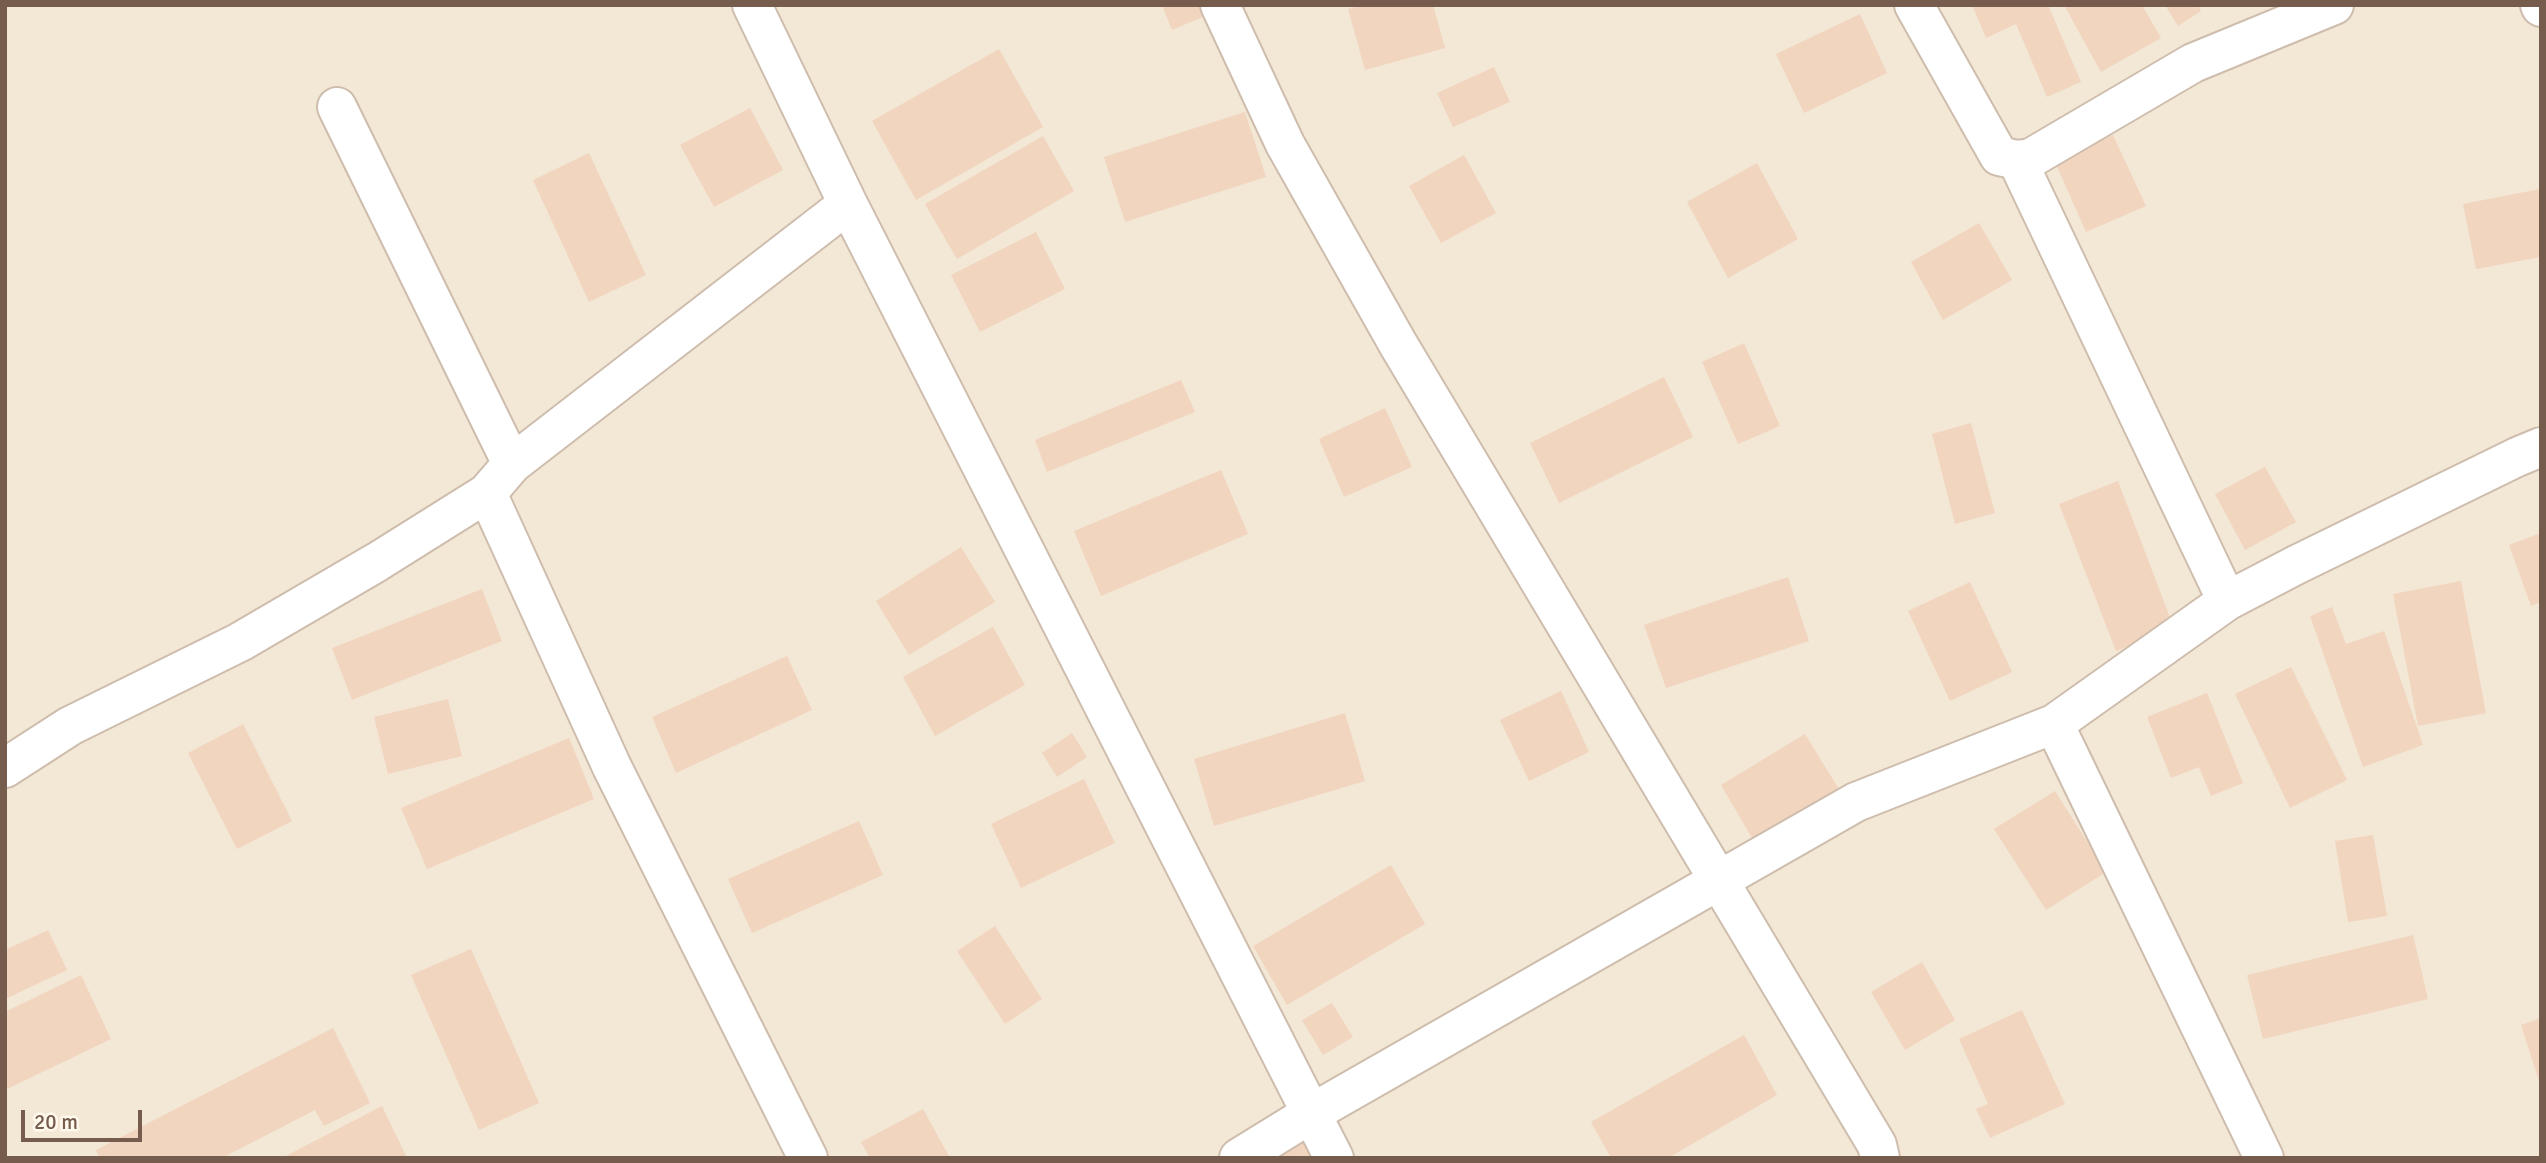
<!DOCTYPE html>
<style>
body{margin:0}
#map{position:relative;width:2546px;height:1163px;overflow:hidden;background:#fcf5e7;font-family:Signika,sans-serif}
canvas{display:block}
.frame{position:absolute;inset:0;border:7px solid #755c4c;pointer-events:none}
.scale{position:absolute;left:21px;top:1110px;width:121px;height:32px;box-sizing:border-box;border:4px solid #755c4c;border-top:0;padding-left:9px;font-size:21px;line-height:24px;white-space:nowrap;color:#755c4c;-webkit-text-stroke:5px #fff8ed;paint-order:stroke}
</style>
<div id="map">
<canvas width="2546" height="1163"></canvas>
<div class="frame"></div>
<div class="scale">20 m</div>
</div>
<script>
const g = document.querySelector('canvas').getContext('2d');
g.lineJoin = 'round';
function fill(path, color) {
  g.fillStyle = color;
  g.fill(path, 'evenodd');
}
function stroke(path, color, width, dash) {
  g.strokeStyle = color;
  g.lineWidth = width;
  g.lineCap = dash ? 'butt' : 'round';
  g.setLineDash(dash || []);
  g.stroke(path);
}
const residential = new Path2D(`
 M5,5H2541V1158H5Z`);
const building = new Path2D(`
 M1162,5H1209L1212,13L1172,30Z
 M1362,5H1433L1445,48L1365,70L1348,9Z
 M1972,5H2048L2081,82L2047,97L2016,24L1986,38Z
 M2064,5H2142L2161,38L2101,72Z
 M2165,5H2198L2201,11L2178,26Z
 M1860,14L1887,73L1804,113L1776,54Z
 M999,49L1043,127L916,200L872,121Z
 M1494,67L1510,102L1453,127L1437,93Z
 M750,108L783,170L714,207L680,145Z
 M1245,112L1266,177L1125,222L1104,157Z
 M2113,135L2146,206L2086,232L2055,162Z
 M1043,136L1074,191L957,259L925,204Z
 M589,153L646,275L589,302L533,180Z
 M1464,155L1496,213L1441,243L1409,186Z
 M1757,163L1798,239L1728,278L1687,202Z
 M2540,189L2541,257L2476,269L2463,204Z
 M1979,223L2012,280L1943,320L1911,262Z
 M1036,232L1065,289L980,332L951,275Z
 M1744,343L1780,426L1738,444L1702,362Z
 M1664,377L1693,437L1559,503L1530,443Z
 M1181,380L1195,412L1047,472L1035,440Z
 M1385,408L1412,467L1344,497L1319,439Z
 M1971,423L1995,513L1955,524L1932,434Z
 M2265,467L2296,522L2245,550L2215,494Z
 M1221,470L1248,534L1101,596L1074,531Z
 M2118,481L2174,628L2116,651L2059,504Z
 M2541,533V602L2531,606L2509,545Z
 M961,547L995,602L909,655L876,601Z
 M1788,577L1809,641L1666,688L1644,625Z
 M2461,581L2486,713L2418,726L2393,594Z
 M1970,582L2012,672L1950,701L1908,611Z
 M482,589L502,641L352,700L332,648Z
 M2332,607L2346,644L2384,631L2423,745L2363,767L2310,616Z
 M993,627L1025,685L935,736L903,677Z
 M787,656L812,710L676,773L652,717Z
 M2291,667L2347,780L2290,808L2235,694Z
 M1561,691L1589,752L1529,781L1500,720Z
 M2207,693L2243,783L2211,796L2199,767L2171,778L2147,717Z
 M448,699L462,756L388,774L374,717Z
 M1345,713L1365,781L1214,826L1194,759Z
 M243,724L292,821L237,849L188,753Z
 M1072,733L1087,757L1057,777L1042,753Z
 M1805,734L1840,791L1755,843L1721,785Z
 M569,738L594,799L427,869L401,808Z
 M1084,779L1115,843L1021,888L991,824Z
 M2055,791L2106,872L2046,910L1994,829Z
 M859,821L883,875L752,933L728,879Z
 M2373,835L2387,916L2348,922L2335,841Z
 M1391,865L1425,924L1287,1005L1253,946Z
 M995,926L1042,999L1005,1024L957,951Z
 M48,930L67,970L5,999V950Z
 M2413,935L2428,999L2263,1039L2247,975Z
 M471,949L539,1103L479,1130L411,975Z
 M1922,962L1955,1020L1905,1050L1871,992Z
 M81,975L111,1039L5,1090V1012Z
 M1332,1003L1353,1037L1323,1055L1302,1020Z
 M2022,1010L2065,1104L1990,1138L1976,1109L1988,1104L1959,1039Z
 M2541,1018V1084H2540L2521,1025Z
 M333,1028L370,1103L324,1126L315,1110L222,1158H100L96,1150Z
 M1744,1035L1777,1095L1668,1158H1611L1591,1122Z
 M382,1106L407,1158H282Z
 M923,1109L950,1158H870L861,1142Z
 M1312,1138L1323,1158H1277Z`);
const minor = new Path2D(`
 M752,5L848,204L1334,1158
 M1220,5L1285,144L1398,344L1877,1145L1880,1158
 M1914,5L1999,156L2017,160L2031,158L2193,63L2334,5
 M2540,5L2541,7
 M337,107L512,464
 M2017,160L2227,601
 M2054,724L2264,1158
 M5,768L70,726L240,642L377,562L487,493
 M808,1158L612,767L487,493L512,464L848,204
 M1239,1158L1312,1113L1856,802L2054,724L2227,601L2296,565L2517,457L2541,447`);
fill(residential, '#f3e7d6');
fill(building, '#f1d5bf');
stroke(minor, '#cebdad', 42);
stroke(minor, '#fff', 38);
</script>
